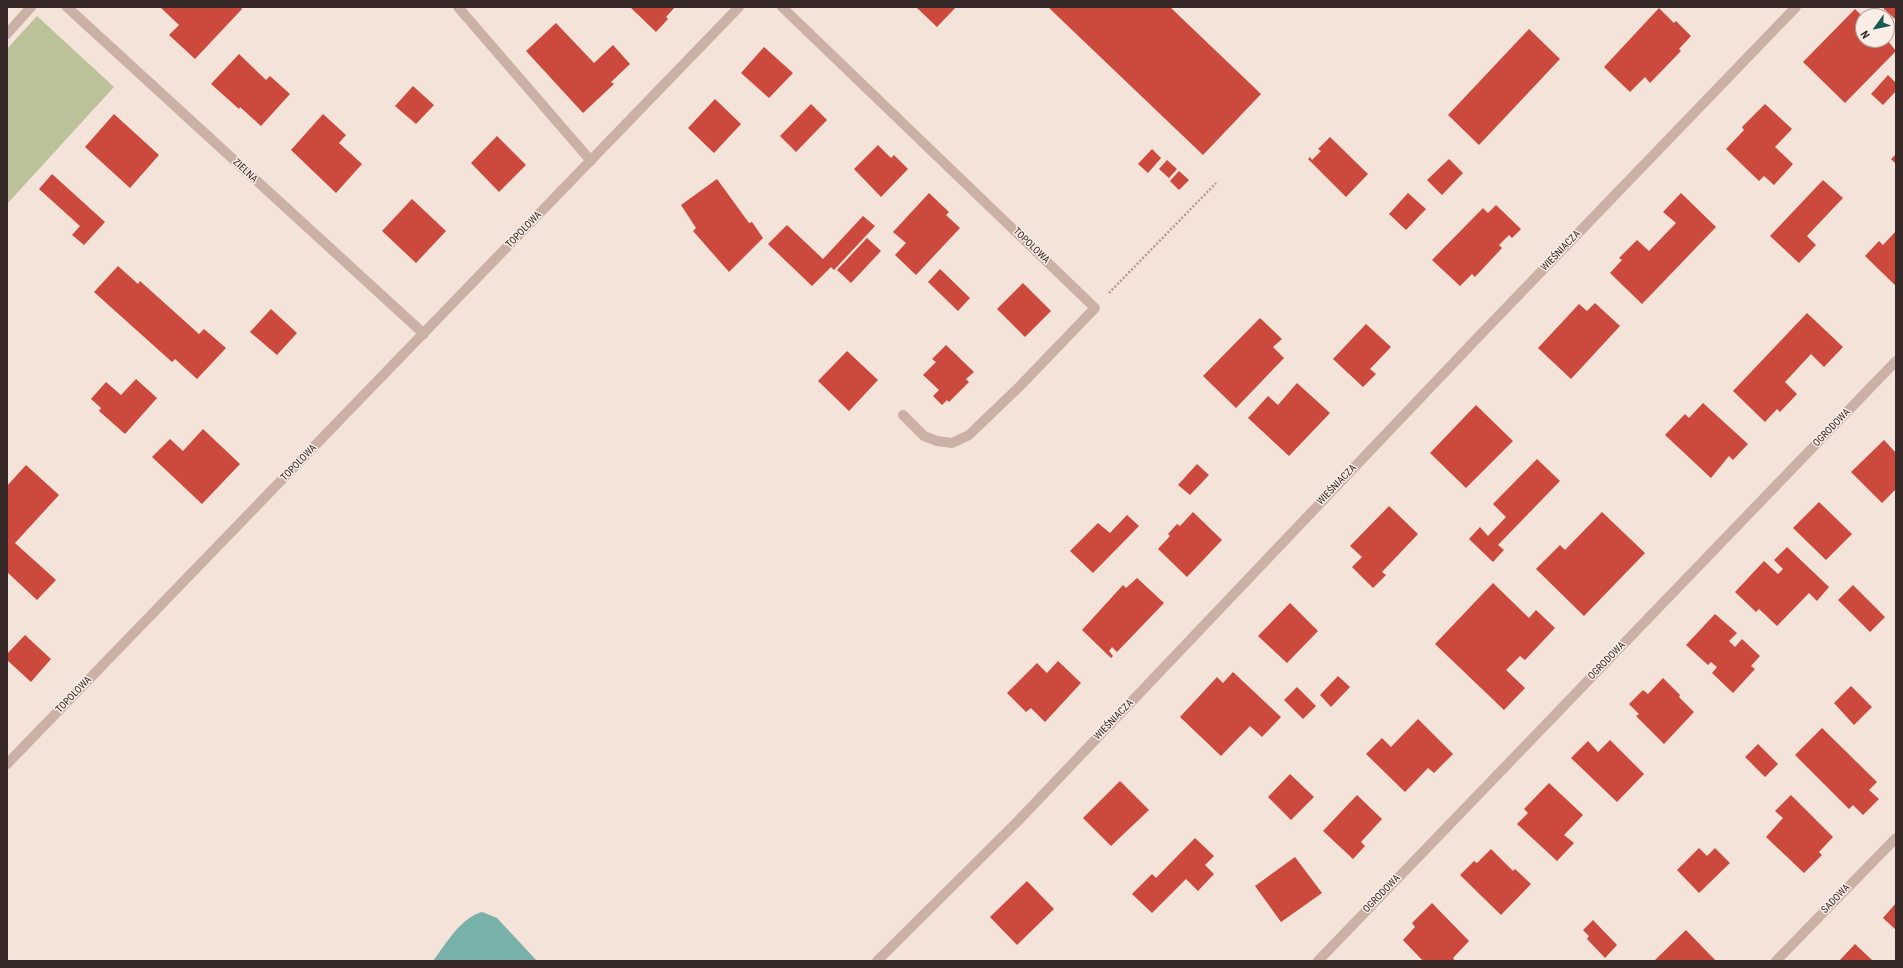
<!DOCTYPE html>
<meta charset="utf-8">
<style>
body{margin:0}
#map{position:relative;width:1903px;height:968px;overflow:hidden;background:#f3e3d9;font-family:"Roboto Condensed",sans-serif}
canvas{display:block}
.frame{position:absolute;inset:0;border:8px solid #372927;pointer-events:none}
.north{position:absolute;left:1855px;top:8px;width:40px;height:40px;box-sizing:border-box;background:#faeee6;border:1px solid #ac9f9a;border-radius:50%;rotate:237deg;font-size:11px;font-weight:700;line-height:16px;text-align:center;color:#372927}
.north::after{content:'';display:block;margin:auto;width:14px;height:18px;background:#1a5a54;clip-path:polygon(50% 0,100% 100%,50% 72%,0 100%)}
</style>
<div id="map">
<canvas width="1903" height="968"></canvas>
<div class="frame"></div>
<div class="north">N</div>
</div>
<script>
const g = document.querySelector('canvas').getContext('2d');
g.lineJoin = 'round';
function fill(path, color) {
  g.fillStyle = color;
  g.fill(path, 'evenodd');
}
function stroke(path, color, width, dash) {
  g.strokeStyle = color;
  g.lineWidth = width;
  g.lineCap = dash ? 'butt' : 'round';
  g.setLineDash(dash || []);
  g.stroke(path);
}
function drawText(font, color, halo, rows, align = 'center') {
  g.font = font + ' "Roboto Condensed",sans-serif';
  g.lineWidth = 3;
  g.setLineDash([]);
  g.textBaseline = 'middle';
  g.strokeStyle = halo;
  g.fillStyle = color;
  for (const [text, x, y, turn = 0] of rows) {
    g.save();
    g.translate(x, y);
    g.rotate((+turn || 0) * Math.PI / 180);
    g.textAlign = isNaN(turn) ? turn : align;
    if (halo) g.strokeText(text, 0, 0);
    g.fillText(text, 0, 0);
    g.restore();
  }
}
const green = new Path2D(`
 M37,16L114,87L7,204V49Z`);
const water = new Path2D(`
 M482,912L497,918L537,961H433C447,943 460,918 482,912Z`);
const building = new Path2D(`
 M160,7H240L242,9L195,59L169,35L179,25Z
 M630,7H675L666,17L668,19L656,32Z
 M916,7H956L937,27Z
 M1048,7H1170L1261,94L1203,155Z
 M1882,7H1896V20Z
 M1659,8L1674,23L1676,21L1691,36L1679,49L1681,51L1650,83L1645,77L1630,92L1604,67Z
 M1855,9L1863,17V40H1887L1896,51L1845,103L1803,62Z
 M556,23L594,63L613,45L630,64L611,82L614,84L583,113L526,51Z
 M1529,29L1560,59L1479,145L1448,115Z
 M764,47L793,73L769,98L741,73Z
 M239,54L266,80L270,76L290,94L261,126L240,107L239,109L211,84Z
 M1888,75L1896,83V91L1883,105L1871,94Z
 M413,86L434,105L416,124L395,106Z
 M715,99L741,124L714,153L688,128Z
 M811,104L827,120L796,152L780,136Z
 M1765,104L1792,129L1775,147L1793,164L1774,185L1764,176L1759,181L1726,149L1744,130L1742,127Z
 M114,114L159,155L130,188L85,147Z
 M323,114L346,135L339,143L362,164L336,193L291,150Z
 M497,136L526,165L499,192L471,163Z
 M1330,137L1368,174L1346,197L1308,159L1310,157L1312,160L1321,151L1318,149Z
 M878,145L891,158L894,155L908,169L881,197L854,169Z
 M1152,149L1161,158L1148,173L1138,164Z
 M1896,154V164L1891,159Z
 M1449,159L1463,173L1442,195L1427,180Z
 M1167,160L1177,169L1169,178L1159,169Z
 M1179,171L1189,180L1179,190L1170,181Z
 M52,174L105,222L84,245L72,235L80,226L39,189Z
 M717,179L749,223L752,222L763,238L729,272L693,231L696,228L681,205Z
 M1823,180L1843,198L1807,236L1816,245L1799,263L1770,236Z
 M929,193L949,212L946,215L960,228L916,275L895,255L906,243L893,232Z
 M1408,193L1426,209L1406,230L1389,214Z
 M1681,193L1716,227L1642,304L1610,273L1622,260L1619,258L1637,240L1649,251L1676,223L1663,212Z
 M412,199L446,231L416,263L382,231Z
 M1496,205L1521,229L1512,238L1509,235L1499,245L1502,248L1475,277L1472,274L1460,286L1432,260L1483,208L1488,213Z
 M863,216L875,226L834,270L831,267L812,286L768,244L787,225L823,259Z
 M1896,231V286L1865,256L1879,241L1883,245Z
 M867,238L881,251L851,283L837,270Z
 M118,266L138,284L140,281L199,334L204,329L226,348L197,379L175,359L172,362L94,292Z
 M940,269L970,298L958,311L928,282Z
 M1023,283L1051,311L1025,337L997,309Z
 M1595,303L1620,326L1571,379L1538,348L1579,304L1587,311Z
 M271,309L297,333L277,355L250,332Z
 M1807,313L1843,347L1824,367L1811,354L1785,382L1797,394L1780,412L1777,409L1765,422L1733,391Z
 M1260,318L1282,339L1273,347L1284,358L1236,408L1203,376Z
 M1366,324L1391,347L1370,369L1376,374L1363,387L1333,359Z
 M946,345L974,372L966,379L969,382L949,402L947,400L942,405L933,396L939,390L923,375L936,362L932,359Z
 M847,351L878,380L849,411L818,381Z
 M136,379L157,398L125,434L99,411L101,408L91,399L106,382L121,395Z
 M1297,383L1330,413L1289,456L1248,418L1268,396L1278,405Z
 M1703,403L1748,444L1733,460L1729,456L1711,478L1665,435L1685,414L1689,418Z
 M1476,405L1513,441L1466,488L1430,453Z
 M203,429L240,464L202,504L152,457L170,439L183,451Z
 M1884,440L1896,453V489L1882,503L1851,472Z
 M1537,459L1560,481L1498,545L1504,550L1493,562L1469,539L1480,527L1488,536L1506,517L1493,504Z
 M1197,464L1209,475L1190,495L1178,485Z
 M26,465L59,495L15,543L56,580L37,600L7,572V486Z
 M1819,502L1852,534L1826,560L1793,528Z
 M1389,506L1418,534L1382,572L1386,575L1373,588L1352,567L1362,557L1350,546Z
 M1193,512L1222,540L1187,577L1158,549L1170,536L1168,534L1177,524L1180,526Z
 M1602,512L1645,553L1584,616L1536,569L1560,545L1565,550Z
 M1127,515L1139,526L1093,573L1070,551L1098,523L1110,533Z
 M1787,547L1829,587L1817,601L1809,593L1777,626L1759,609L1756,612L1735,592L1764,561L1778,574L1783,569L1774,560Z
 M1137,578L1164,603L1117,652L1112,647L1109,651L1113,656L1111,658L1082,630L1123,585L1126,588Z
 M1493,583L1529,618L1536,610L1555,628L1525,660L1520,656L1506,670L1525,688L1504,710L1435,644Z
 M1853,585L1885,617L1870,632L1838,600Z
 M1290,603L1318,631L1287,663L1258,636Z
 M1715,614L1737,633L1729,641L1735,647L1742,639L1760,656L1751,666L1755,669L1733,693L1712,673L1717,667L1711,662L1708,665L1686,645Z
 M25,635L51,659L31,682L7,660V654Z
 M1058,661L1081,683L1045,722L1031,708L1026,712L1007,693L1037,663L1047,673Z
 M1233,672L1281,717L1262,737L1250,726L1221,756L1180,717L1217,677L1223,683Z
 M1338,676L1350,687L1331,707L1320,695Z
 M1663,678L1680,695L1679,697L1694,712L1664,744L1636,716L1639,714L1629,704L1643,690L1648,694Z
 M1851,686L1872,707L1854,725L1834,703Z
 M1297,687L1316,706L1303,719L1284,700Z
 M1418,719L1453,754L1434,773L1428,768L1405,792L1366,754L1382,738L1391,747Z
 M1822,728L1877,782L1869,790L1879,799L1863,815L1853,805L1849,809L1795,755Z
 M1610,740L1644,774L1617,802L1571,758L1588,741L1598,752Z
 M1758,744L1778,764L1765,777L1745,757Z
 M1290,774L1314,797L1291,820L1268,797Z
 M1120,781L1149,810L1111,846L1083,818Z
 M1549,783L1583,815L1564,835L1574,843L1557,861L1517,824L1528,813L1524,809Z
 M1357,795L1382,819L1361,842L1365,846L1353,859L1323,831Z
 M1791,795L1833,837L1819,852L1822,855L1804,873L1766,837L1783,818L1775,811Z
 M1195,838L1214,856L1205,865L1214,874L1198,891L1186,879L1152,913L1132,894L1152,874L1156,878Z
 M1699,848L1707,856L1715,848L1730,863L1699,893L1677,870Z
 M1491,849L1513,871L1515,869L1531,884L1501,915L1460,875L1474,861L1477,863Z
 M1295,857L1322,893L1281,922L1255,886Z
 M1027,881L1054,909L1017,945L990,917Z
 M1432,903L1469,941L1453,958L1455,961H1423L1403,940L1415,927L1412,923Z
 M1896,903V930L1883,918Z
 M1593,920L1617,945L1605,958L1587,939L1589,936L1583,930Z
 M1686,930L1716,961H1654Z
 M1855,944L1873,961H1839Z`);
const path = new Path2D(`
 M1109,293L1216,183`);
const service = new Path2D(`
 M458,7L591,161
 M7,34L31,7`);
const minor = new Path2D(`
 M67,7L424,334
 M782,7L1095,308L1020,386L969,435L952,443L937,441L924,436L903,415
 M7,764L739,7
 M877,961L1018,821L1482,333L1796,7
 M1318,961L1896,361
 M1776,961L1896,838`);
const streetNames = [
 ["ZIELNA",245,171,43],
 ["TOPOLOWA",524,230,-46],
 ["TOPOLOWA",1031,246,44],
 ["WIEŚNIACZA",1561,251,-46],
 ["OGRODOWA",1832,428,-46],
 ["TOPOLOWA",299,463,-46],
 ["WIEŚNIACZA",1337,485,-46],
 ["OGRODOWA",1607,661,-46],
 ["TOPOLOWA",74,695,-46],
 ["WIEŚNIACZA",1114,720,-46],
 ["OGRODOWA",1382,894,-46],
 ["SADOWA",1836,899,-46]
];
fill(green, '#bbc299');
fill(water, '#77b1aa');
fill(building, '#cc493e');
stroke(path, '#b79a8f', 2.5, [2, 2]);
stroke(service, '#cbb0a5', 10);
stroke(minor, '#cbb0a5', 10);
drawText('10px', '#372927', '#faeee6', streetNames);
</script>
